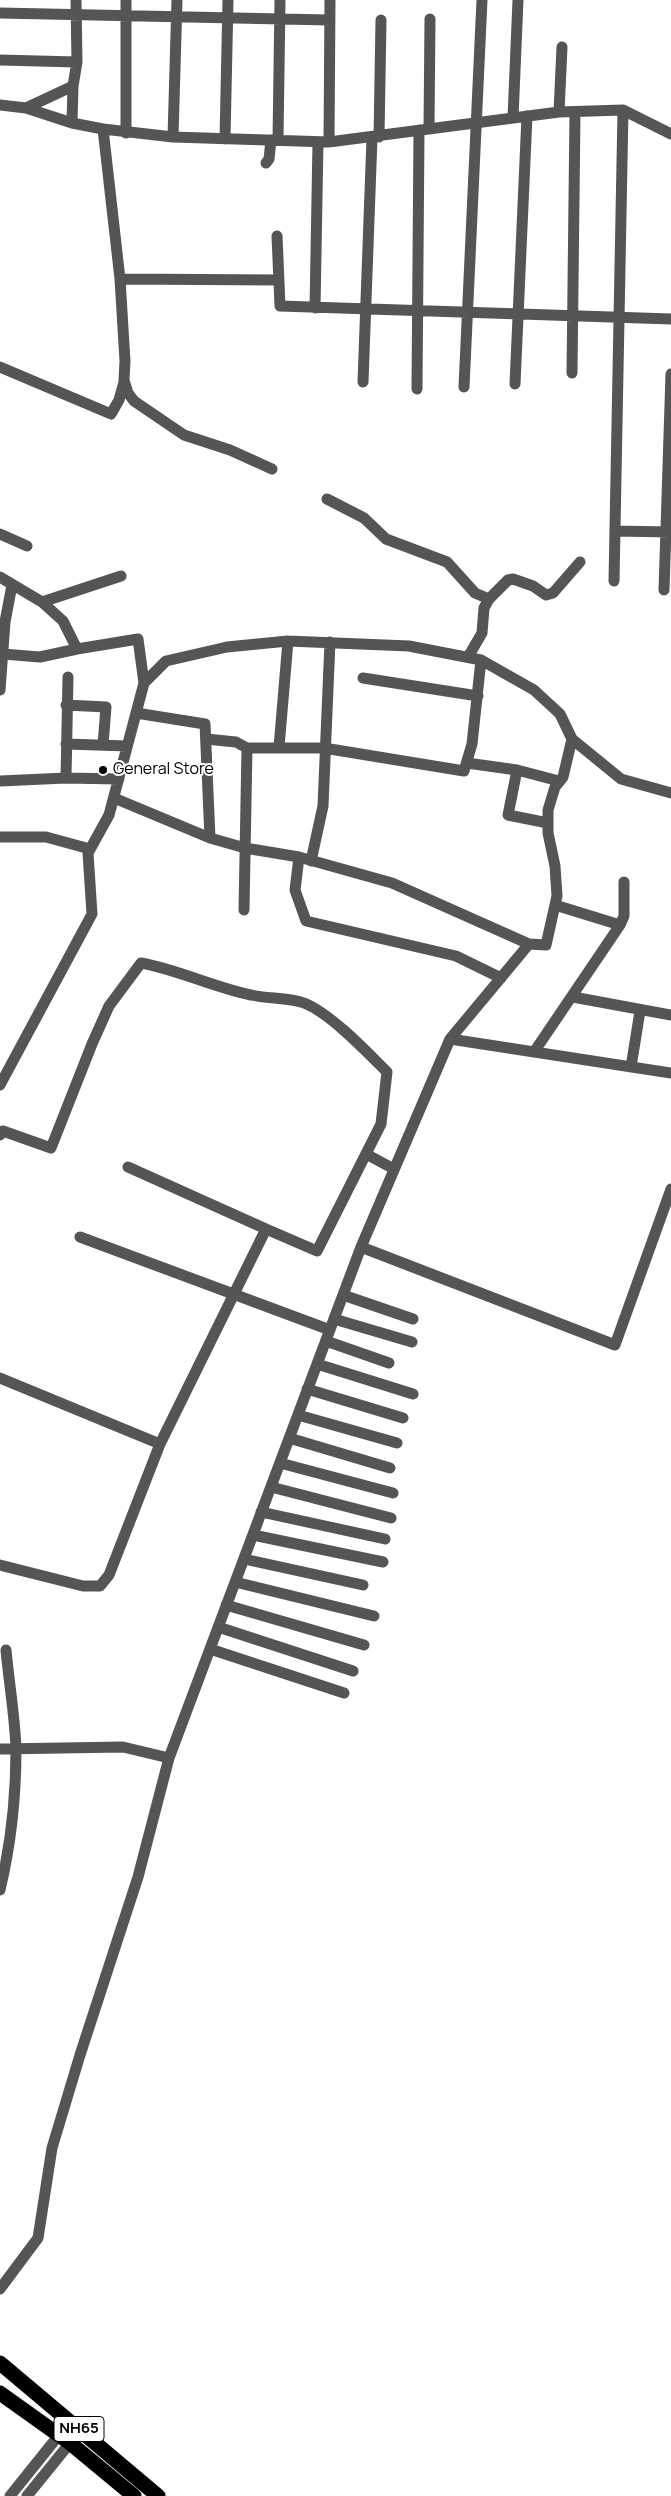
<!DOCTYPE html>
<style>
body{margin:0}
canvas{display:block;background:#fff}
</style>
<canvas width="671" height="2496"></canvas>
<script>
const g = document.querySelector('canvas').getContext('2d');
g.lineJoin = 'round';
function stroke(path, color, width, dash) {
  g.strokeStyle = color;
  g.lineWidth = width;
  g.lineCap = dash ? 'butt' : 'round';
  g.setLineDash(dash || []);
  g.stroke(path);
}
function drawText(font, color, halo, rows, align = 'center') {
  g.font = font + ' Manrope,sans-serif';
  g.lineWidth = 4;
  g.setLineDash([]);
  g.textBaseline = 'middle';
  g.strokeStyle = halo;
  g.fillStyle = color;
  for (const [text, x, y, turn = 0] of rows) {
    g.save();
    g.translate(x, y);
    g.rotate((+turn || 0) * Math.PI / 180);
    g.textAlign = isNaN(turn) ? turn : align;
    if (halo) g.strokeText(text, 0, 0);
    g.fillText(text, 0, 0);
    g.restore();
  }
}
const minor = new Path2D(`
 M0,13L329,20
 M0,60L77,62
 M0,105L26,108L73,86L77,62L76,0
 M26,108L72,123L103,129L173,137L329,142L559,112L623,110L671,134
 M559,112L562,47
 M513,118L518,0
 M72,123L73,86
 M429,128L430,19
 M103,129L120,279L125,361L124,380L128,393L134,401L184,435L230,450L272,469
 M126,133V0
 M173,137L177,0
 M379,137L381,20
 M225,139L228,0
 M278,140L280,0
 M329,142L330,0
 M266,163L269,159L271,140
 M277,236L280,306L671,319
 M120,279L279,280
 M315,308L318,142
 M0,367L111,414L119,400L124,382
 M572,373L575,112
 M363,382L372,138
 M515,384L527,116
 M464,387L482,0
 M417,389L419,130
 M327,499L364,518L386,539L447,562L475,593L489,599
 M615,531L671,532
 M0,534L27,546
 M0,577L42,602L63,621L77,649L138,639L144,683
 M614,581L623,110
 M664,590L671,374
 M42,602L121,576
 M3,654L40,657L77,649
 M468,657L482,633L484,608L489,599L508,580L513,579L533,586L546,595L553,593L580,562
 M363,678L478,696
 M0,690L5,622L12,585
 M66,705L106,707L103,745
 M136,713L205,724L210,838
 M206,739L236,742L247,748H324L464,771L472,744L481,660
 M66,744L127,746
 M279,747L288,641
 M467,763L517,770L559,781
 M517,770L508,815L548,823
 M66,778L68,677
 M0,781L66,778L119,779
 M114,798L210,838L245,848L299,857L392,883L529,944
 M0,837H46L90,849
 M299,857L295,890L306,921L456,956L501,978
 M311,861L323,806L330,642
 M244,910L247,748
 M620,925L624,916V882
 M573,997L671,1015
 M450,1039L671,1073
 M534,1052L620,925L555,905
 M631,1067L640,1011
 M0,1085L92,914L88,853L109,815L144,683L166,661L227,647L288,641L409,646L481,660L534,690L560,714L572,739L621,779L671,793
 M0,1135L3,1131L51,1148L92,1044L109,1006L141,963C179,970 213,987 251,995C268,999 289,997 304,1003C330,1013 367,1052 387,1072L381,1124L317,1251L266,1229L160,1444L109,1575L100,1586H83L0,1565
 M366,1154L394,1169
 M128,1167L266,1229
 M80,1237L330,1330
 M361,1247L615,1345L671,1189
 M343,1295L413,1319
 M334,1319L412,1342
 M326,1341L389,1363
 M317,1364L413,1394
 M0,1378L160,1444
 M307,1389L403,1418
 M298,1415L397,1443
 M289,1438L390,1468
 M280,1463L393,1493
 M271,1487L391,1518
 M261,1512L385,1539
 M253,1535L383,1562
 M244,1559L363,1585
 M235,1582L374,1616
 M226,1605L364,1645
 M218,1627L353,1671
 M210,1649L344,1693
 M0,1749L123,1747L169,1758
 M0,1890C11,1844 16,1797 16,1749C15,1717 9,1683 6,1650
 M0,2289L38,2238L52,2148L80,2055L138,1877L169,1758L361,1247L450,1039L529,944L546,945L557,896L555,866L548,833V810L555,787L563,777L572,739
 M10,2496L59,2435
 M27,2496L70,2443`);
const highway = new Path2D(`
 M0,2363L158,2496
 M0,2393L70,2443L134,2496`);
const markers = [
 [103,770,5,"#000"]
];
const shields = [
 [79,2429,50]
];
const shieldNames = [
 ["NH65",79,2429]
];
const poiNames = [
 ["General Store",113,770]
];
stroke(minor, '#555', 11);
stroke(highway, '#000', 15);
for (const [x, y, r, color] of markers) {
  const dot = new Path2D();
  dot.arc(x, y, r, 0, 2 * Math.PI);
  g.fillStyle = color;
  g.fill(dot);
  stroke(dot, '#fff', 2);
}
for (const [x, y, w] of shields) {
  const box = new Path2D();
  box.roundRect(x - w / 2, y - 12.5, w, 25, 4);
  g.fillStyle = '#fff';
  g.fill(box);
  stroke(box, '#000', 1);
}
drawText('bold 15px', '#000', null, shieldNames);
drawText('16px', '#000', '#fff', poiNames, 'left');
</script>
